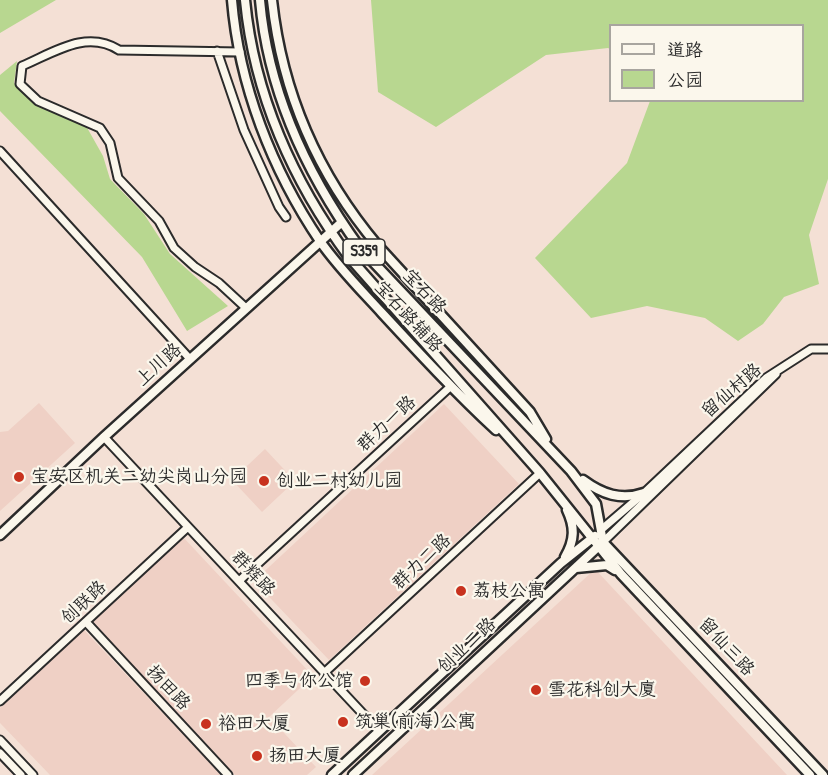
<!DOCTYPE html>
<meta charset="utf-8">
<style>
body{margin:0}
#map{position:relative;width:828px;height:775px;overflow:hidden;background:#f4e0d5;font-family:"Patrick Hand","LXGW WenKai TC",sans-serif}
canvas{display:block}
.legend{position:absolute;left:609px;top:24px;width:195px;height:78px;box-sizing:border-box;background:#fbf7ec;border:2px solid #a8a59f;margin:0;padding:8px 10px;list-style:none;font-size:18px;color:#2b2b2b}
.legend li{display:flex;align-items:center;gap:12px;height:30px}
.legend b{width:30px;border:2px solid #a8a59f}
</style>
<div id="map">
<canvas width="828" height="775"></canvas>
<ul class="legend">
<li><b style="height:8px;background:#fbf7ec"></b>道路</li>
<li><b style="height:16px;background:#b8d790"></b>公园</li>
</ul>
</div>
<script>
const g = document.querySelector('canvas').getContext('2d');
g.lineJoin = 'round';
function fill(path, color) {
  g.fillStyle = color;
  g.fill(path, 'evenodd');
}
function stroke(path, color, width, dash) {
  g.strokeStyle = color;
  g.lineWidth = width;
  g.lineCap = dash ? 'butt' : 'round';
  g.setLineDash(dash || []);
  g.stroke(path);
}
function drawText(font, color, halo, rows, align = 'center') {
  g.font = font + ' "Patrick Hand","LXGW WenKai TC",sans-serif';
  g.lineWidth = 4.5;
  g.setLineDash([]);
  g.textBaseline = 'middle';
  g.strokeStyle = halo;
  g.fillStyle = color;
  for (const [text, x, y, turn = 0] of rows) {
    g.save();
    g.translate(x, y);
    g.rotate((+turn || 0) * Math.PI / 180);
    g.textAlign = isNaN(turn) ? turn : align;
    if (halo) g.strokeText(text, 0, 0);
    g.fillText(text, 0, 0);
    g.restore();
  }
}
const built = new Path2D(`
 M39,403L75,443L0,511V432L8,431Z
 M444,404L519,484L329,660L254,581Z
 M265,449L295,481L262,512L232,480Z
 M183,537L313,676L269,717L316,767L307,775H235L91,622Z
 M595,569L787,775H372Z
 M84,630L221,775H50L0,723V708Z`);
const green = new Path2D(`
 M0,0H56L0,33Z
 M371,0H828V179L809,235L819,284L784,297L763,324L738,341L705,318L647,306L591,318L535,258L627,163L650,101L802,100V26H610V49L608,48L546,55L436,127L378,92Z
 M17,61L14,83L36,104L85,124L103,156L110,179L144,214L170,254L228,306L187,331L142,257L0,111V75Z`);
const minor = new Path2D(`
 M217,51L244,130L279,207L286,217
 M240,52L119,50C86,29 53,53 22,66L20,84L38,101L100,128L110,143L118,178L159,221L174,248L195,267L219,283L246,308
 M0,151L190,359
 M104,437L379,731
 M602,529L644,493L766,378L811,349H828
 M603,542L776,374
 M239,581L450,387
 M86,622L228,775
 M324,673L540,473
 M0,701L188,527
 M0,740L33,775
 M0,753L21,775`);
const major = new Path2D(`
 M232,0C239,85 272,170 320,241C338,267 361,290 382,313C419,353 456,393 496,430
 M245,0C254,94 293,182 349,257L540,473L621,574L810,775
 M260,0C268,91 307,175 360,248L571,471L596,504L603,542
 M272,0C282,92 318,175 378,246L530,412L546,439
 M583,480C602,494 621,501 644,493
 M0,535L104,437L342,222
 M603,542L823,775
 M565,557C575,540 575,527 567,510
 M576,568L607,565L615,570
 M332,775L561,563L595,536
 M353,775L601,544`);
const markers = [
 [19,477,6,"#c8321e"],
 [264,481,6,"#c8321e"],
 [461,591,6,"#c8321e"],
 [365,681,6,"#c8321e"],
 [536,690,6,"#c8321e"],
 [343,722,6,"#c8321e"],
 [206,724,6,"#c8321e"],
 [257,756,6,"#c8321e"]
];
const shields = [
 [364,252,42]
];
const shieldNames = [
 ["S359",364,252]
];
const streetNames = [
 ["宝石路",424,292,47],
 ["宝石路辅路",408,317,47],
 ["上川路",159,365,-42],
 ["留仙村路",732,391,-41],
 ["群力一路",387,424,-43],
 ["群力二路",422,562,-43],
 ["群辉路",253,574,47],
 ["创联路",84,603,-43],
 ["创业二路",467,646,-43],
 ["留仙三路",726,647,47],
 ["扬田路",168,688,47]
];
const poiNames = [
 ["宝安区机关二幼尖岗山分园",31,477],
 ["创业二村幼儿园",276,481],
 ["荔枝公寓",473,591],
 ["四季与你公馆",353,681,"right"],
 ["雪花科创大廈",548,690],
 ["筑巢(前海)公寓",355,722],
 ["裕田大厦",218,724],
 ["扬田大厦",269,756]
];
fill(built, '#efd0c5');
fill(green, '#b8d790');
stroke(minor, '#2b2b2b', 11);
stroke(major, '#2b2b2b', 13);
stroke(minor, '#fbf7ec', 7);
stroke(major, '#fbf7ec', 8);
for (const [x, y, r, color] of markers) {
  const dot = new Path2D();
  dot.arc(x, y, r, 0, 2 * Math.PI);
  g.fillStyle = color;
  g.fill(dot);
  stroke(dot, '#fbf7ec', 2);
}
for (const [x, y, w] of shields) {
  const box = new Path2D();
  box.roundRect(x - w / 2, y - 13, w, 26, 4.5);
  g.fillStyle = '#fbf7ec';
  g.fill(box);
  stroke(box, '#2b2b2b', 1.5);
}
drawText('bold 16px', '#2b2b2b', null, shieldNames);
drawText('18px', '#2b2b2b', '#fbf7ec', streetNames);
drawText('18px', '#2b2b2b', '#fbf7ec', poiNames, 'left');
</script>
